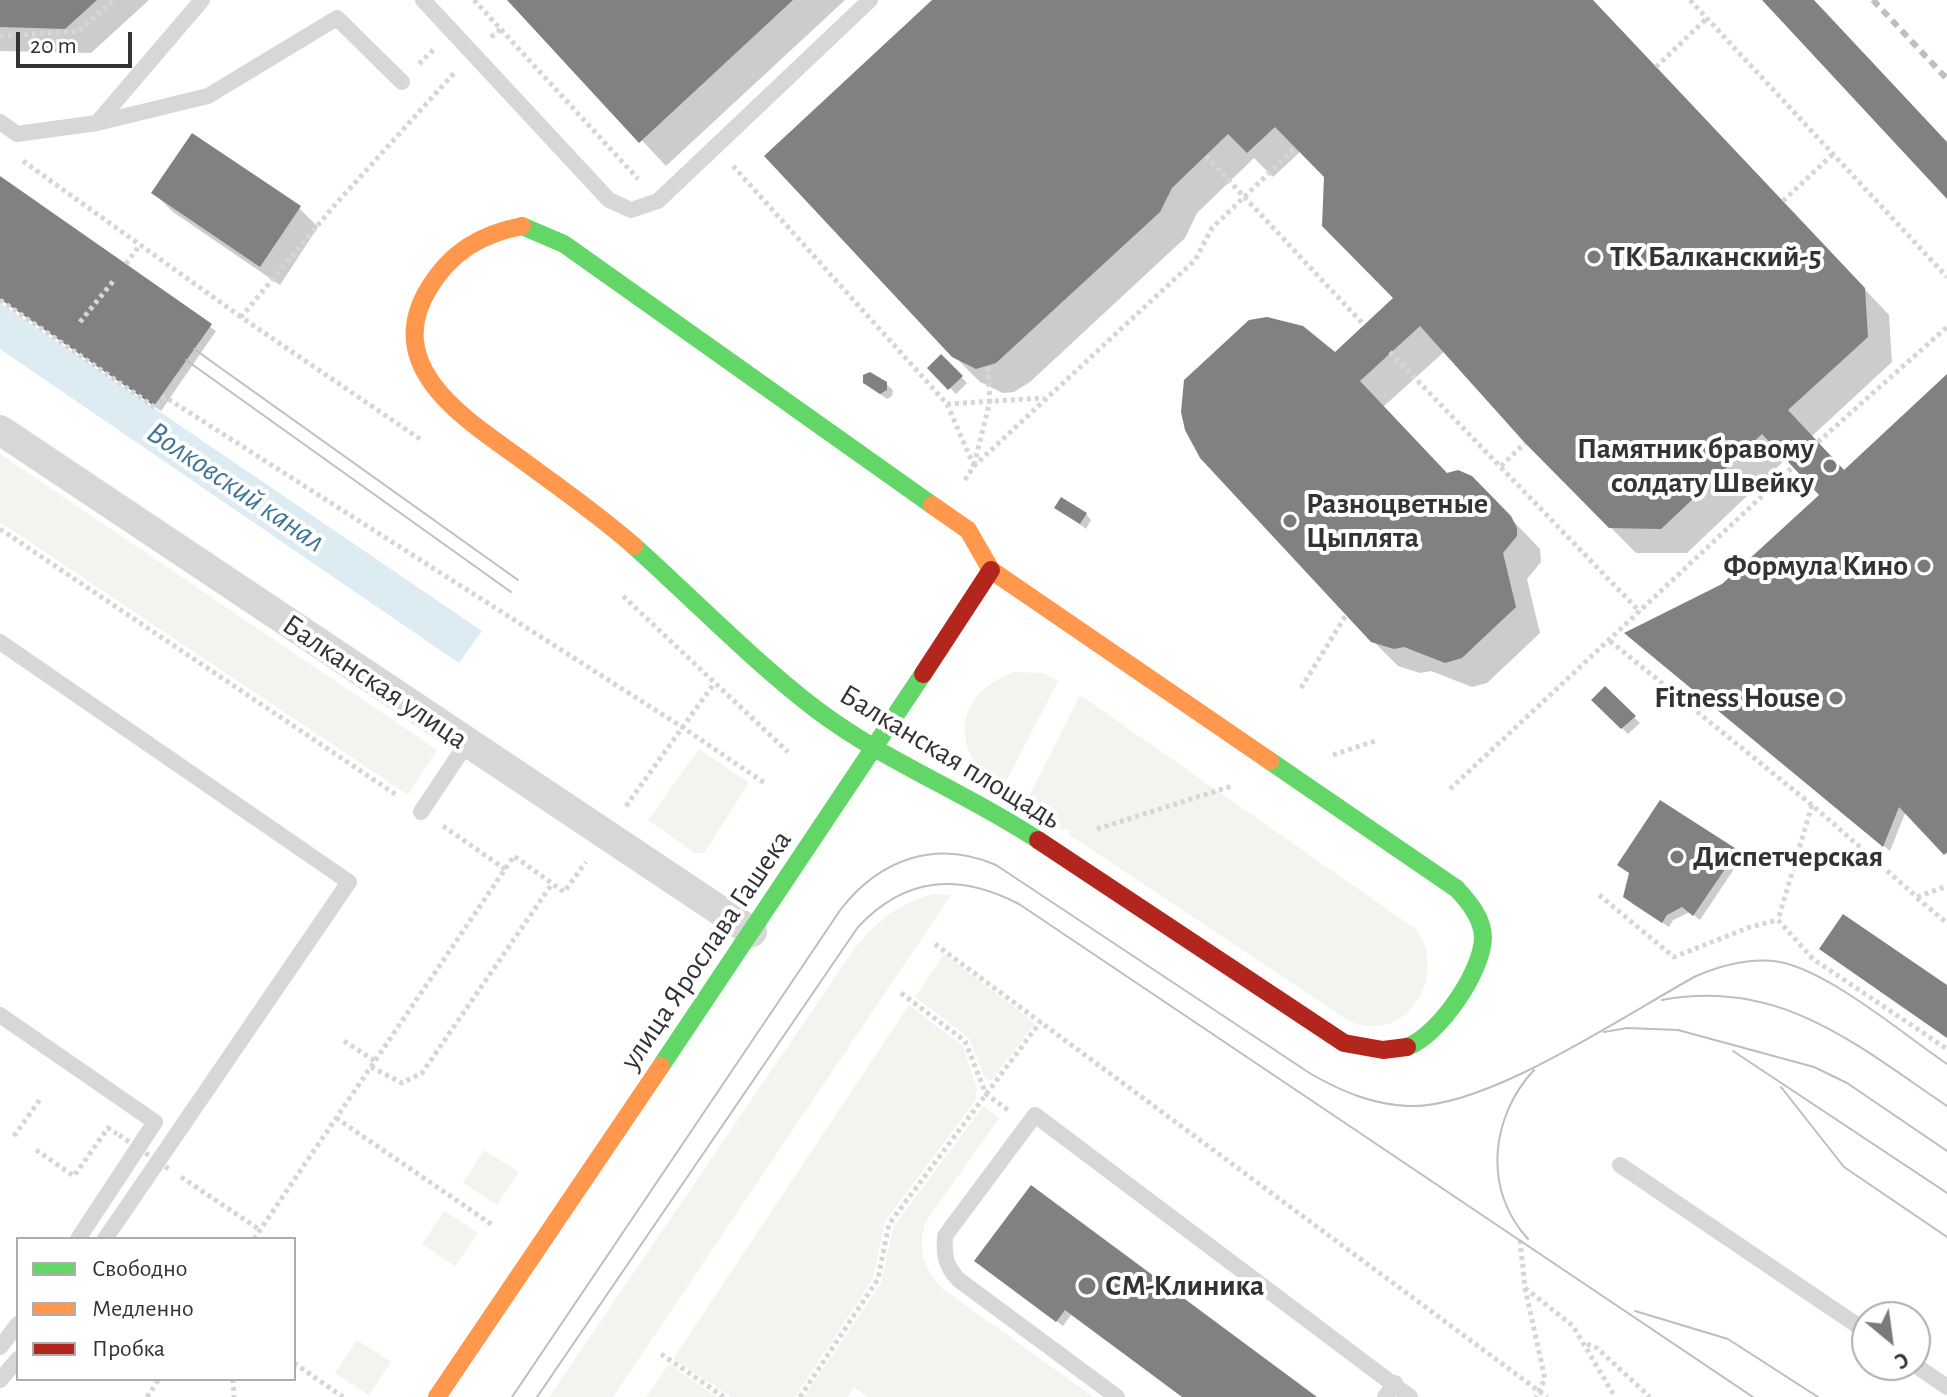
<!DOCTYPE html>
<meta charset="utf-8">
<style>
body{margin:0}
#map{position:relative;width:1947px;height:1397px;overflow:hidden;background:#fff;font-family:"Alegreya Sans",sans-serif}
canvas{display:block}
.legend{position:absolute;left:16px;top:1237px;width:280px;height:144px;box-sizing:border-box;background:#fff;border:2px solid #adadad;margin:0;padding:10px 14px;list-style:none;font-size:24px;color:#333}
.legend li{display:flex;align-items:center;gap:16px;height:40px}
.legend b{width:40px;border:2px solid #adadad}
.north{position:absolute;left:1851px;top:1301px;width:80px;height:80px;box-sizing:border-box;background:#fff;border:2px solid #adadad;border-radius:50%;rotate:151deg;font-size:22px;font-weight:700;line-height:32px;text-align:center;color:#333}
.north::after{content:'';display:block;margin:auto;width:28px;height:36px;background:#7a7a7a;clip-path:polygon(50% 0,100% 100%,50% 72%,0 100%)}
.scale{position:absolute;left:16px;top:32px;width:116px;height:36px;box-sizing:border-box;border:4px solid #333;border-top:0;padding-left:10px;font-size:24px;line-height:28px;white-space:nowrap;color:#333;-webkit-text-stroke:6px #fff;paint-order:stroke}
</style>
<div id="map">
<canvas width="1947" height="1397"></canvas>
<ul class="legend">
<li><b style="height:10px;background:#63d668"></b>Свободно</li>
<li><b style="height:10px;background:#ff974d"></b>Медленно</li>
<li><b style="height:10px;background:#b3261e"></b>Пробка</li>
</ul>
<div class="north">С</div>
<div class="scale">20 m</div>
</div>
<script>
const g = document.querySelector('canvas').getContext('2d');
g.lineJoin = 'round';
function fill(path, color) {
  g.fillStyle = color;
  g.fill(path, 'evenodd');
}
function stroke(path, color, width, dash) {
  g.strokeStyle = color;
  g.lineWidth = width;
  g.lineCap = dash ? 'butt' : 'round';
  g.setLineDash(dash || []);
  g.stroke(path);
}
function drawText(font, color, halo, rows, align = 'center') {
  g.font = font + ' "Alegreya Sans",sans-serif';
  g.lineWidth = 8;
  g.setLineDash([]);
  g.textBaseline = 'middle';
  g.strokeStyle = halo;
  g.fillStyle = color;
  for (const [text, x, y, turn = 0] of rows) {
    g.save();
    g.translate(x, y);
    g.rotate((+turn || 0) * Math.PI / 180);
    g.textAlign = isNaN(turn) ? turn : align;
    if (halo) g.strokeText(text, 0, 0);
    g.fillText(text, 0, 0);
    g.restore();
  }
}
const green = new Path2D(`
 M0,454L437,750L408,795L0,522Z
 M1014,672L1044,673L1058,681L1001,791C951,752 950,696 1014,672Z
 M1080,695L1417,930C1449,979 1404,1046 1349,1021L1068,834L1070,831L1066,828L1063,831L1024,806Z
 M699,749L749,783L704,853H695L648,820Z
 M935,894L951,895L613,1397H549L852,952C876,922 897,903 935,894Z
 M944,954L1035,1023L991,1081L985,1078L969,1038L915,997Z
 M909,1005L963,1046L977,1089L975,1101L885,1221L873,1279L795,1397H731L673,1359Z
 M983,1106L999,1118L925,1223C917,1250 924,1268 942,1288L1093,1397H868L854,1387L847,1397H804L881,1283L893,1227Z
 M484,1150L519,1172L497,1205L463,1183Z
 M444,1211L478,1233L455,1266L422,1244Z
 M357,1340L391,1362L369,1395L335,1373Z
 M669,1364L717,1397H646Z`);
const water = new Path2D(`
 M0,303L482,631L459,663L0,349Z`);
const shadow = new Path2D(`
 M0,0H149L91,53L0,51Z
 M510,0H845L666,166Z
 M935,0H1591L1889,315L1892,362L1812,436L1845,471L1947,377V855L1906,811L1890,851L1633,639L1718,590L1822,495L1787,458L1687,553H1636L1526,442L1445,351L1383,407L1448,475L1497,504L1540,549L1541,562L1527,579L1540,633L1487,683L1472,687L1431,671L1420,673L1398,666L1372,640L1335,355L1396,298L1326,176L1301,151L1273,177L1254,158L1197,213L1185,238L1030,382L1014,392L1003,393L980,382L954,356Z
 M0,179L216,331L161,411L0,298Z
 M154,193L299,208L318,227L280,285L173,212Z
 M941,357L967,383L956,394L930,368Z
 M886,384L893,390L892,396L887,399L871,388Z
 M1057,508L1086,514L1091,520L1086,529Z
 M1606,689L1640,723L1628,734L1594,700Z
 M1737,851L1742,857L1700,920L1690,912L1673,920L1669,927L1631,903Z
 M983,1267L1314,1397H1183L1071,1315L1063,1326Z`);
const building = new Path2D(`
 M0,0H97L65,29L0,27Z
 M507,0H793L639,143Z
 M932,0H1593L1865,288L1868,337L1788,410L1844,470L1947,374V852L1944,855L1899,807L1883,847L1624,633L1722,584L1819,495L1762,434L1661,529L1609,528L1525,443L1420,326L1360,381L1447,473L1458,470L1472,476L1511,516L1517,528V536L1503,553L1516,607L1462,658L1445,663L1404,647L1394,649L1371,642L1200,458L1185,430L1181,412L1184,380L1249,320L1267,317L1303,326L1335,352L1393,298L1322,226L1324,177L1275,127L1247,153L1228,134L1172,188L1160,212L996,363L976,369L952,357L764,156Z
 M1762,0H1814L1947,142V199Z
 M192,133L301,206L260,267L151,193Z
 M0,176L212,324L154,406L0,299Z
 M941,354L963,376L948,390L927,368Z
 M870,372L887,382V390L880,394L863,383V375Z
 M1061,497L1087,513L1080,524L1054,508Z
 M1605,686L1636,716L1621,729L1591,700Z
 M1660,800L1738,850L1693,916L1682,907L1667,915L1662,923L1623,897L1629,873L1617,865Z
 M1843,914L1947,985V1038L1819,949Z
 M1031,1185L1317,1397H1182L1065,1310L1056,1322L974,1261Z`);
const path = new Path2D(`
 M474,0L638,179
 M1690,0L1947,277
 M0,36L79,31L113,0
 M491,37L501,29
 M419,64L435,48
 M1656,67L1707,18
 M1206,156L1364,325
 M23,161L241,317
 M733,166L947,404L974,466
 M1783,201L1833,154
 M126,264L140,245
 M0,300L156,408L165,397L682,727L766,784
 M80,322L115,279
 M1390,352L1640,612
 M947,404L1044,398
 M420,439L241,317L334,206L455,72
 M1818,442L1947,327
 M974,465L990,401L988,367
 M1501,466L1525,443
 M965,480L974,466L1195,260L1212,228L1295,148
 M0,529L398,796
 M623,596L788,752
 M1610,641L1812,805L1917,897L1947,886
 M1301,688L1346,615
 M1333,755L1378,740
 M1450,789L1793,467
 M1812,805L1778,920L1813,959L1947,1049
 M626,806L713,685
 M443,826L505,869
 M1097,829L1232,786
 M1599,895L1674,957L1750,927L1778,920
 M1917,898L1947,923
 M935,944L1547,1397
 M901,993L965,1041L986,1094L1008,1110
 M344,1041L375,1061
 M371,1067L402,1083L422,1073L552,884
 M336,1118L494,1226
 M14,1136L41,1098
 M36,1150L74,1176L108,1128L117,1134
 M181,1177L260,1230
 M254,1239L514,856L564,892L586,862
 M1520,1240L1525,1288L1545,1379L1536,1397
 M1525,1288L1573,1326L1615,1397
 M1587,1344L1597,1348L1650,1397
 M661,1354L724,1397
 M294,1363L343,1397
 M233,1379L234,1397
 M147,1397L159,1379
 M800,1397L878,1279L889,1224L1041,1021`);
const lane = new Path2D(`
 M423,0L609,200L631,210L658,201L870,0
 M0,122L17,134L97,123L208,96L337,18L402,82
 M97,123L202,0
 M0,642L349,882L105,1239
 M421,812L467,743
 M0,1015L155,1122L78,1239
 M1620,1165L1867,1332
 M0,1347L18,1324
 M1915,1365L1947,1387
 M0,1380L18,1359
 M1117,1397L959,1280C945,1266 944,1255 945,1236L1035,1115L1410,1397
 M1385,1397L1395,1383`);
const street = new Path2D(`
 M0,430L752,932`);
const fast = new Path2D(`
 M522,226L564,244L932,505
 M634,546C693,599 754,662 817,710C886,762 967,793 1038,840
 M1270,761L1457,889C1469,902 1483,919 1483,938C1482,972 1439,1035 1407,1047
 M661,1066L923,674`);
const slow = new Path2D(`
 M522,226C481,234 451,252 429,288C380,368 467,420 522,460C560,488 599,515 634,546
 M932,505L968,530L991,570L1270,761
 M437,1397L661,1066`);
const jam = new Path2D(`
 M923,674L991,570
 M1038,840L1344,1043L1383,1050L1407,1047`);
const tram = new Path2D(`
 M194,349L518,580
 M186,360L511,592
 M1662,1000C1780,978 1855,1044 1947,1106
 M1604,1032L1627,1028L1678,1030L1814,1067L1847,1083L1947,1151
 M1733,1051L1947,1193
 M1781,1087L1844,1167L1947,1237
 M1528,1239C1482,1189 1491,1116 1534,1070
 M1635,1311L1728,1339L1818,1397
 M512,1397L841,909C880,859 936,839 996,865L1311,1074C1341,1091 1373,1105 1409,1106C1487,1109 1625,1015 1696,976C1722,965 1751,957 1780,962C1830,972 1903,1034 1947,1064
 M537,1397L858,927C906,876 959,873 1019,904L1753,1397`);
const rail = new Path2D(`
 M1873,0L1947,79`);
const pathBridge = new Path2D(`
 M119,1135L172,1171`);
const markers = [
 [1594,257,8,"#7a7a7a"],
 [1830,466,8,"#7a7a7a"],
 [1290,521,8,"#7a7a7a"],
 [1924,566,8,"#7a7a7a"],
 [1836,698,8,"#7a7a7a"],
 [1677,857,8,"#7a7a7a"],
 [1087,1286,10,"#7a7a7a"]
];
const poiNames = [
 ["ТК Балканский-5",1610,257],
 ["Памятник бравому",1814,449,"right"],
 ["солдату Швейку",1814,483,"right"],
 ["Разноцветные",1306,504],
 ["Цыплята",1306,538],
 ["Формула Кино",1908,566,"right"],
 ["Fitness House",1820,698,"right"],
 ["Диспетчерская",1693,857],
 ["СМ-Клиника",1105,1286]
];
const streetNames = [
 ["Балканская улица",375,682,34],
 ["Балканская площадь",950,757,31],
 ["улица Ярослава Гашека",706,950,-56]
];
const waterNames = [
 ["Волковский канал",236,487,34]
];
fill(green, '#f1f5ed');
fill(water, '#ddebf3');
fill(shadow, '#0003');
fill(building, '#818181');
stroke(path, '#d6d6d6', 5, [4, 4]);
stroke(lane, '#d7d7d7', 16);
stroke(street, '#d7d7d7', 30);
stroke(fast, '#63d668', 18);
stroke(slow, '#ff974d', 18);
stroke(jam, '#b3261e', 18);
stroke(tram, '#bebebe', 2);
stroke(rail, '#bebebe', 6, [8, 6]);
stroke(pathBridge, '#d6d6d6', 5, [4, 4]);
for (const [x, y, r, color] of markers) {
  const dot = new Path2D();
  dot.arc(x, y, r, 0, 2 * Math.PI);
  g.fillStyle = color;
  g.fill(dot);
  stroke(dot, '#fff', 3);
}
drawText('bold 30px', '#333', '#fff', poiNames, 'left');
drawText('30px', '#333', '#fff', streetNames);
drawText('italic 32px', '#3f7597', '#fff', waterNames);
</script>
